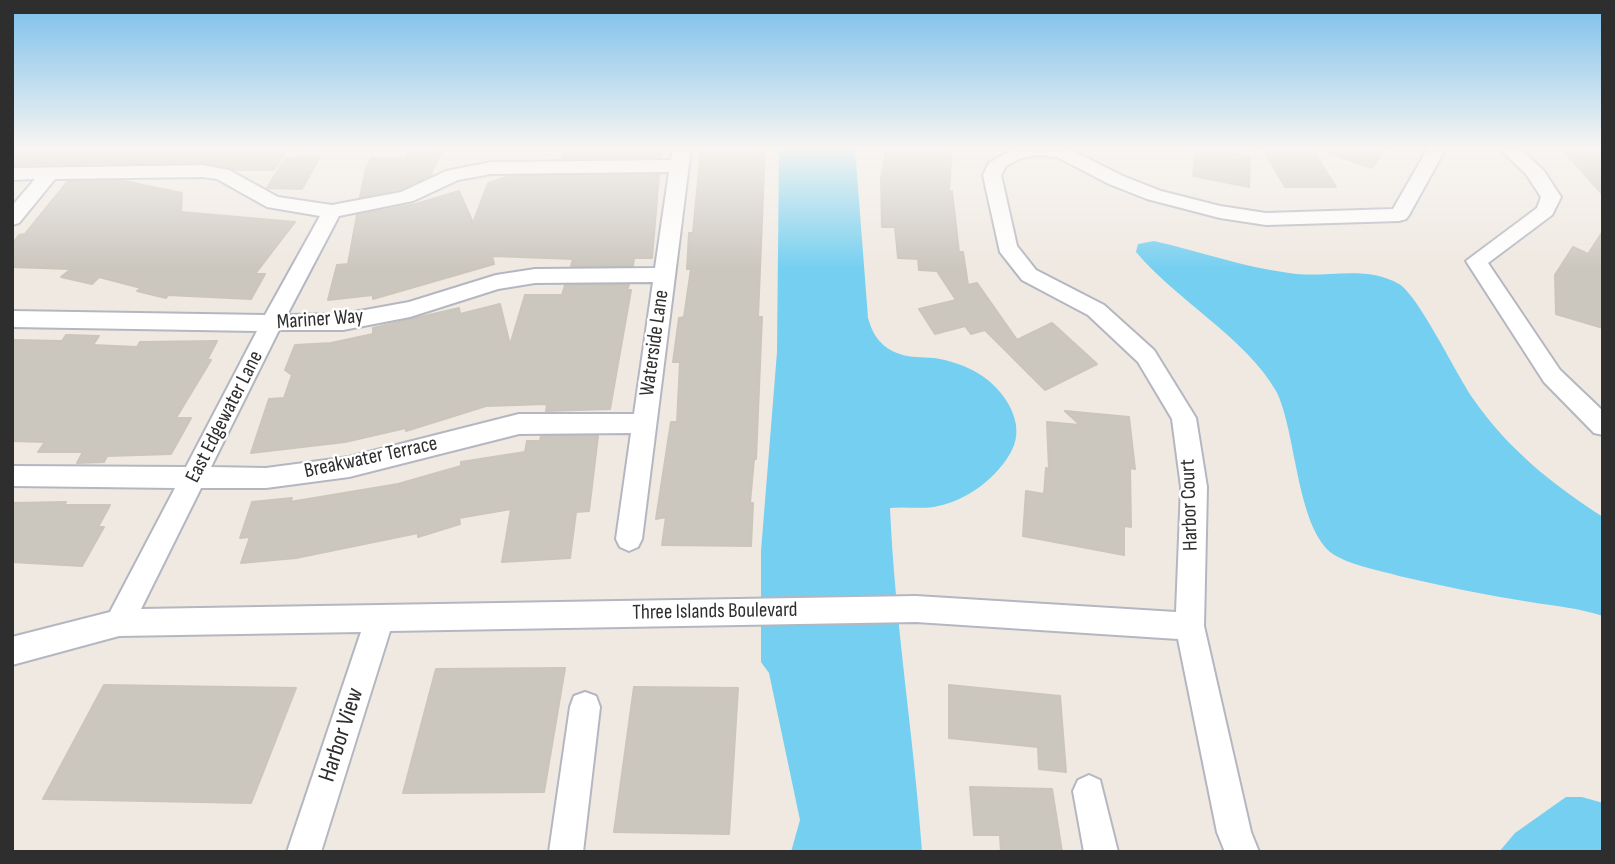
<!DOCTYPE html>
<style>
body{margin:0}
#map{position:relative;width:1615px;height:864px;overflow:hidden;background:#efe9e1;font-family:"Sofia Sans Condensed",sans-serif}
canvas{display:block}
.frame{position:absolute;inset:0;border:14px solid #2e2e2e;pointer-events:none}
</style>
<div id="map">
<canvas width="1615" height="864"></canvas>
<div class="frame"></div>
</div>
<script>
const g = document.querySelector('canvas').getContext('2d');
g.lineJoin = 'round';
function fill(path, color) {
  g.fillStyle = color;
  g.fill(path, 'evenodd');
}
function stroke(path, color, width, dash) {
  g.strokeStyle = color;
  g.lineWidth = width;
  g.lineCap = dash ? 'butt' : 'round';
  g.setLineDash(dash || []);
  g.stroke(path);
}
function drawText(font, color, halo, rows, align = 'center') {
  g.font = font + ' "Sofia Sans Condensed",sans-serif';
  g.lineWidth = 5;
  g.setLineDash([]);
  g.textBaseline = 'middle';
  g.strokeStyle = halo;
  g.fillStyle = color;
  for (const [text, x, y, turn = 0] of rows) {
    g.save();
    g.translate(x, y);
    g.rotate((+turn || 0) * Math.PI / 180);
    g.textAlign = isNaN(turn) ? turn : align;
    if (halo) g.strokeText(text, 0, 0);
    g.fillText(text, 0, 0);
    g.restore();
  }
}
const water = new Path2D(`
 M779,148H855L868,318C873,335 880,346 897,353C908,358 922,357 934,358C966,363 996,378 1011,409C1017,422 1019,436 1012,450C998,477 968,500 938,506C923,510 906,506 890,508C895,624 914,737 922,852H791L800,820L769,673L761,662V551L777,352Z
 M1154,241C1199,251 1243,267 1289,273C1325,279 1365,264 1399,284C1419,296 1457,376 1474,400C1508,449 1553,485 1603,517V616C1578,608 1555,606 1530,602C1486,595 1442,586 1399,576C1379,570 1357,567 1338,557C1296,537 1297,430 1276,391C1247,339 1175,299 1136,252L1138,244Z
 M1566,797H1582L1603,803V852H1499L1515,833Z`);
const building = new Path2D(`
 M12,148H279L277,150H287L274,170H234L203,162L12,165Z
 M411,148H443L430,176L400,189L360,197L366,168L371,158H406Z
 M561,148H663L661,157L563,159Z
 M701,148H765L758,317H762L756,459H754L750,503H753L751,546L662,545L666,517L656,519L671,422H677L680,362H673L679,318L684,317L691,269H687L689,233H693Z
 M886,148H952L949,191H952L959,252H963L968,285L977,283L1017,340L1052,323L1097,364L1045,390L985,330L971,334L965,326L935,334L919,309L956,300L937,271L919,270L918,259L898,258L895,227H882L881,179Z
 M1196,148H1221V152L1250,157L1249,187L1193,176Z
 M1321,148H1385L1372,168L1320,150Z
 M1561,148H1603V195Z
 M1263,149H1312L1336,187H1285Z
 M320,157L302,189L267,188L285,158Z
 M659,175L652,258H634L633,266H571L573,259L492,256L494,264L373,299V295L328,300L337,265L348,264L357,215L416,204L459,191L473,223L488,183L510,176Z
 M68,181H124L182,193L181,212L295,222L255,274H265L251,299L168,295L166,298L137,291L141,288L99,277L92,284L61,277L71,269L12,267V244L19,235L25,234Z
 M1603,231V328L1556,314L1555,275L1573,247L1588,254Z
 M565,285H629L627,290H631L610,409L546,411L547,404L486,406L406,431V428L345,442L251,453L269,399L284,398L292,375L285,370L295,345L331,343L373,334V328L459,308L460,314L500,304L510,345L525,295H562Z
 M66,335L99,336L93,345L137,347L140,342L217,341L207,360H211L176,418H191L171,454L107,456L104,462L77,463L83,452H38L45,442L12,441V340L62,341Z
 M1065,411L1129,417L1135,469L1130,468L1131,527L1124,526V555L1023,536L1026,491L1044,494L1046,468L1049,469L1047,422L1080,425Z
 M541,436H598L589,511L576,512L570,558L502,562L511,509L459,518L460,524L418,537V533L296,558L241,563L250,537L240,538L252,502L292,498L290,502L398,484L461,466V462L525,452L527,441H540Z
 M66,502L64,505H110L98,527H104L82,566L12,562V503Z
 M565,668L544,792L403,793L436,669Z
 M104,685L296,688L251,803L43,799Z
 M949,685L1060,696L1066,772L1039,769L1038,747L949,738Z
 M634,687L738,688L729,834L614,832Z
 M970,787L1052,789L1062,852H1001L1000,835H974Z`);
const street = new Path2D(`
 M673,148H691L642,539L638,547L629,551L620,547L616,539L631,433L519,434L349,477L266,488H201L141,609L916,596L1176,612L1181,487L1172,419L1138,362L1088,315L1022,280L1000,252L983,175L989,163L1015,148H1067L1123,176L1161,191L1220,206L1266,213L1393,209L1428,148H1446L1409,215L1406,219L1399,221L1266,225L1220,218L1147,199L1109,184L1057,157L1038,155L1021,158L1006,166L1001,175L1017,246L1036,270L1104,305L1154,350L1196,418L1207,487L1204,626L1251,832L1259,852H1225L1217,832L1178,639L916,622L390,631L321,852H287L361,632L119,636L12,665V637L110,612L175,488L12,486V466L186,467L257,331L12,327V311L265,315L320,216L267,207L217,179L203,177L55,179L19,223L12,225V206L35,179L12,180V168L203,165L229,170L278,197L332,205L401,192L446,171L491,162L671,160ZM669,172L655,268L535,269L496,275L409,302L343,314L287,315L339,216L413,201L458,180L491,174ZM653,282L634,414H519L349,457L266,468L211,467L279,330H343L410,317L498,289L535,283Z
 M1499,148L1521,149L1544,171L1561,197L1552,215L1488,263L1560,370L1603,411V435L1594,433L1544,382L1466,261L1537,208L1541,197L1526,174Z
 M585,692L596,696L600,707L583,852H549L570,707L574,696Z
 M1089,775L1100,780L1118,852H1084L1073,791L1078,780Z`);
const streetNames = [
 ["Mariner Way",320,320,-4],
 ["Waterside Lane",655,343,-82],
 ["East Edgewater Lane",225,417,-63],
 ["Breakwater Terrace",371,458,-12],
 ["Harbor Court",1190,505,-92],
 ["Three Islands Boulevard",715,612,-1]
];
const nearStreetnames = [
 ["Harbor View",342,735,-72]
];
fill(water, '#75cff0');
fill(building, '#cbc7bf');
stroke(building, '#cbc5ba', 2);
stroke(street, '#b4b7c1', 4);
fill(street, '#fff');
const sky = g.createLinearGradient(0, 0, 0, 269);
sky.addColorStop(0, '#7abfeb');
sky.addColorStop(0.55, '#f8f5f2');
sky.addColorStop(1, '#f8f5f200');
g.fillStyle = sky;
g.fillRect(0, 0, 1615, 269);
drawText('21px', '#2e2e2e', '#fff', streetNames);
drawText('24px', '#2e2e2e', '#fff', nearStreetnames);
</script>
